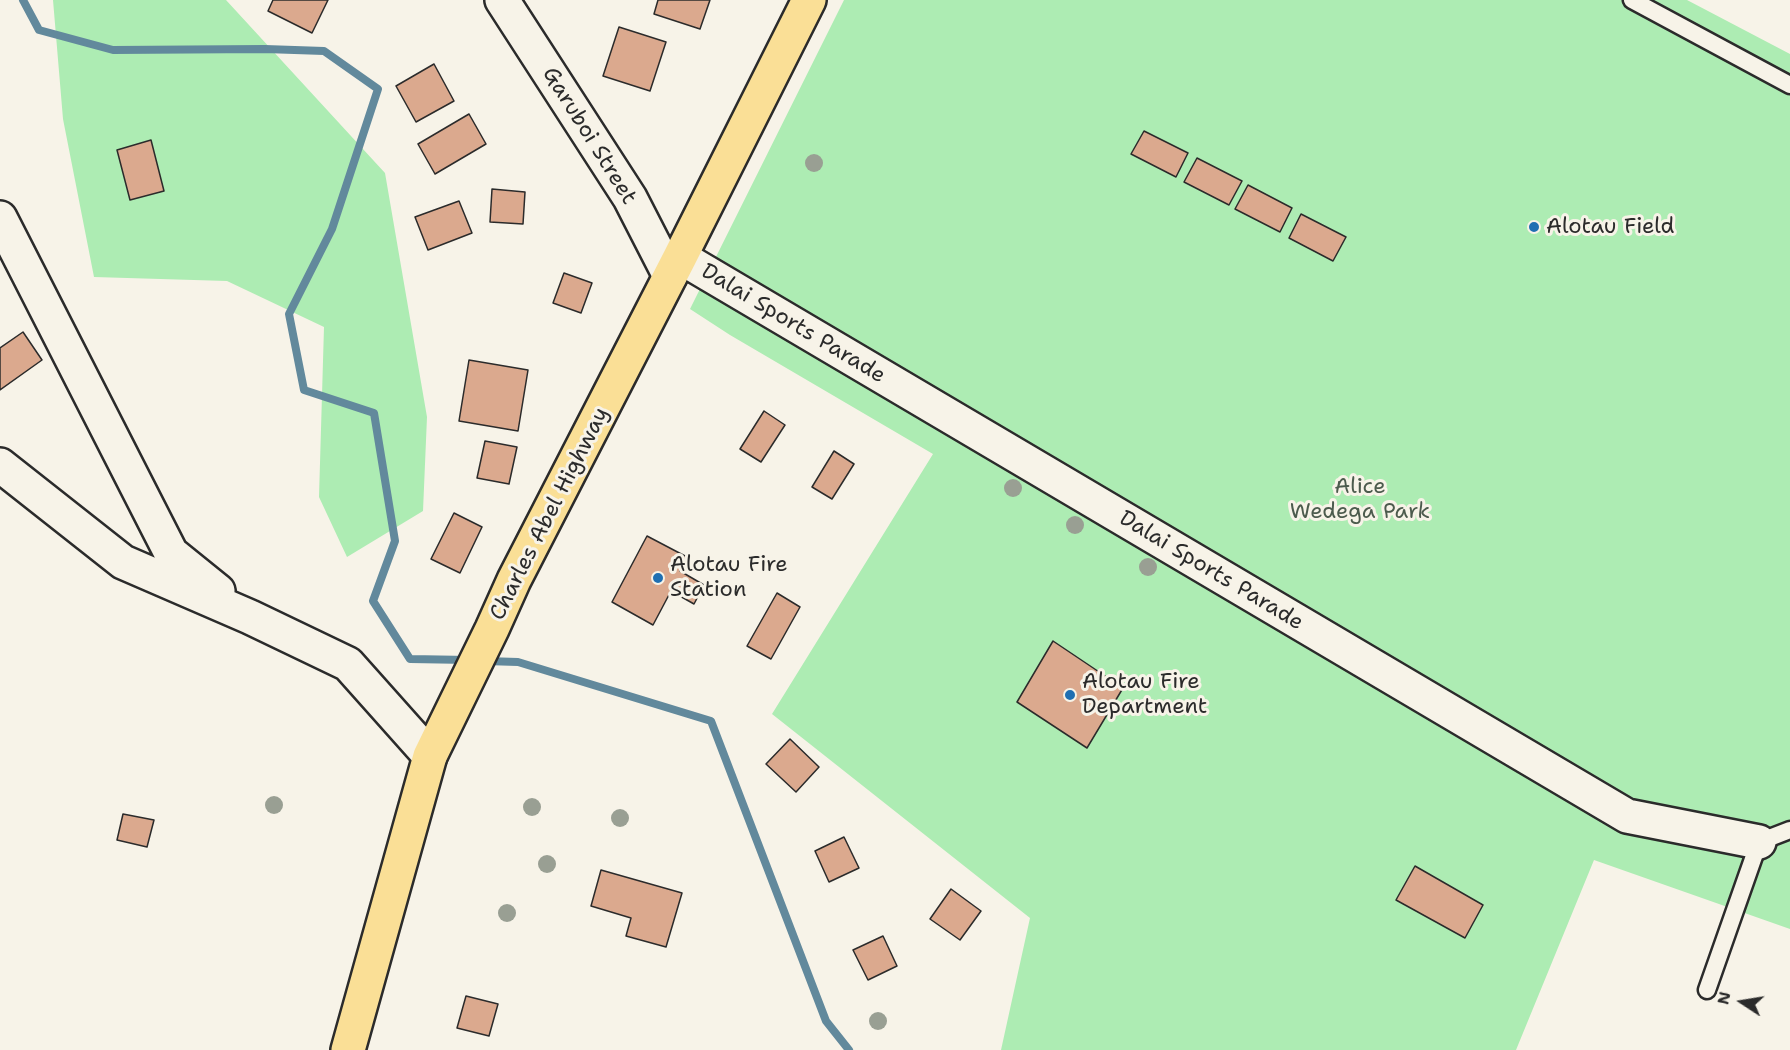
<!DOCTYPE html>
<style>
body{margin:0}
#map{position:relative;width:1790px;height:1050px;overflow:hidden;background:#f7f3e8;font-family:"Shantell Sans",sans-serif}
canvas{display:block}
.north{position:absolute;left:1712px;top:972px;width:60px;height:60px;-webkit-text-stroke:4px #f7f3e8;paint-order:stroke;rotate:282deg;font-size:16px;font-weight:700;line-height:24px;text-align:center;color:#2b2b2b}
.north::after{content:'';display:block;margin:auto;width:21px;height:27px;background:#2b2b2b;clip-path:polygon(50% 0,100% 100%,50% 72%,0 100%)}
</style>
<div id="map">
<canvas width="1790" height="1050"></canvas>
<div class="north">N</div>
</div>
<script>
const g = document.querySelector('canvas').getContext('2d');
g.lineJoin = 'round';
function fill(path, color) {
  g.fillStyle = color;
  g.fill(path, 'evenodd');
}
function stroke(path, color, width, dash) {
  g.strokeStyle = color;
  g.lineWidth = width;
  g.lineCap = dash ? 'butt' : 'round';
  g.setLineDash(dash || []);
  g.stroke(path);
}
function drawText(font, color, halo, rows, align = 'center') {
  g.font = font + ' "Shantell Sans",sans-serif';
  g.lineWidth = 6;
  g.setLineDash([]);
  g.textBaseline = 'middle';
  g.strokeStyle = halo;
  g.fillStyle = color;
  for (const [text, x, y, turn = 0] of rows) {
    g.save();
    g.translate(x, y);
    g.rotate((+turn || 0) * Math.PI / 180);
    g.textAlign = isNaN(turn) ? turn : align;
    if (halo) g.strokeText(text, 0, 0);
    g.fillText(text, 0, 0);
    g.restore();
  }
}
const green = new Path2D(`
 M53,0H226L385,173L427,417L423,511L347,557L319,497L324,327L227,281L94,277L63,119Z
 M844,0H1687L1790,54V929L1594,860L1516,1050H1001L1030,918L772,714L933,454L730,335L690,309Z`);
const stream = new Path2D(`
 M23,0L39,30L113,50L265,49L324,51L378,89L332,229L289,314L304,390L374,413L395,541L373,601L410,659L469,660
 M485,661L518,662L711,721L826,1021L849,1050`);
const building = new Path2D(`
 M273,0H328L312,33L268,11Z
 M658,0H710L700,29L654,14Z
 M619,27L666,42L650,91L603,76Z
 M434,64L454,101L416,122L396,86Z
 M469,114L486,144L435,174L418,144Z
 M1144,131L1188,153L1176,177L1131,154Z
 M151,140L164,191L130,200L117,150Z
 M1197,158L1242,181L1229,205L1184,182Z
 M1248,185L1292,208L1280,232L1235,209Z
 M492,189L525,192L523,224L490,222Z
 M459,201L472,233L428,250L415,217Z
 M1301,214L1346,237L1333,261L1289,238Z
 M564,273L592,283L581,313L553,303Z
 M23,332L42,360L0,390V348Z
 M469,360L528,370L518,431L459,421Z
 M764,411L785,425L761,462L740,449Z
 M485,441L517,447L509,484L477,478Z
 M834,451L854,464L832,499L812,487Z
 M454,513L482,527L460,573L431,559Z
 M647,536L687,557L680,571L704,585L694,604L671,591L653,625L612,602Z
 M777,593L800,607L771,659L747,646Z
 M1053,641L1123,688L1087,748L1017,702Z
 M790,739L819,767L796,792L766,764Z
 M123,814L154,820L147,847L117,840Z
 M844,837L859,868L829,882L815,851Z
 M1415,866L1483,905L1465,938L1396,900Z
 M601,870L682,893L666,947L626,936L631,918L591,906Z
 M951,889L981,911L960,940L930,919Z
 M883,936L897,966L868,980L853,950Z
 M466,996L498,1004L489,1036L457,1028Z`);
const service = new Path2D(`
 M1632,0L1790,85
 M1707,990L1759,842L1790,830`);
const minor = new Path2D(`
 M502,0L630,198L670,276
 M0,218L171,553L218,591
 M680,257L1627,816L1759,842
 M0,465L123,562L250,617L348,664L430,756`);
const primary = new Path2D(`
 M348,1050L430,756L492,629L514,580L680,257L809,0`);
const trees = [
 [814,163],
 [1013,488],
 [1075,525],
 [1148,567],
 [274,805],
 [532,807],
 [620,818],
 [547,864],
 [507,913],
 [878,1021]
];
const markers = [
 [1534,227,6,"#1f6fb2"],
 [658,578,6,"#1f6fb2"],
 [1070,695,6,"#1f6fb2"]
];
const streetNames = [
 ["Garuboi Street",589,136,58],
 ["Dalai Sports Parade",793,324,31],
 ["Charles Abel Highway",550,514,-63],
 ["Dalai Sports Parade",1211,571,31]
];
const poiNames = [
 ["Alotau Field",1546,227],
 ["Alotau Fire",670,565],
 ["Station",670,590],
 ["Alotau Fire",1082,682],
 ["Department",1082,707]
];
const parkNames = [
 ["Alice",1360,487],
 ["Wedega Park",1360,512]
];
fill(green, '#adecb3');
stroke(stream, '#62899c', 8);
fill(building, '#dba98e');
stroke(building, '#2b2b2b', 1.5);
stroke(service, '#2b2b2b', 21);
stroke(minor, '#2b2b2b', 38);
stroke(primary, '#2b2b2b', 38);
stroke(service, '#f7f3e8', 16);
stroke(minor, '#f7f3e8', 33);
stroke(primary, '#fadf96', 33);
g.fillStyle = '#999f93';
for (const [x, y] of trees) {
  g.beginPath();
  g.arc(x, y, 9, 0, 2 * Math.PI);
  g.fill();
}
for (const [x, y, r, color] of markers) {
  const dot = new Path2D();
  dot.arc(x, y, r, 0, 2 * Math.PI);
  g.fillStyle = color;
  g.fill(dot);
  stroke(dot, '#f7f3e8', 2);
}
drawText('22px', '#2b2b2b', '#f7f3e8', streetNames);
drawText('22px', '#2b2b2b', '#f7f3e8', poiNames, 'left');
drawText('22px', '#4c5b4d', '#f7f3e8', parkNames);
</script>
